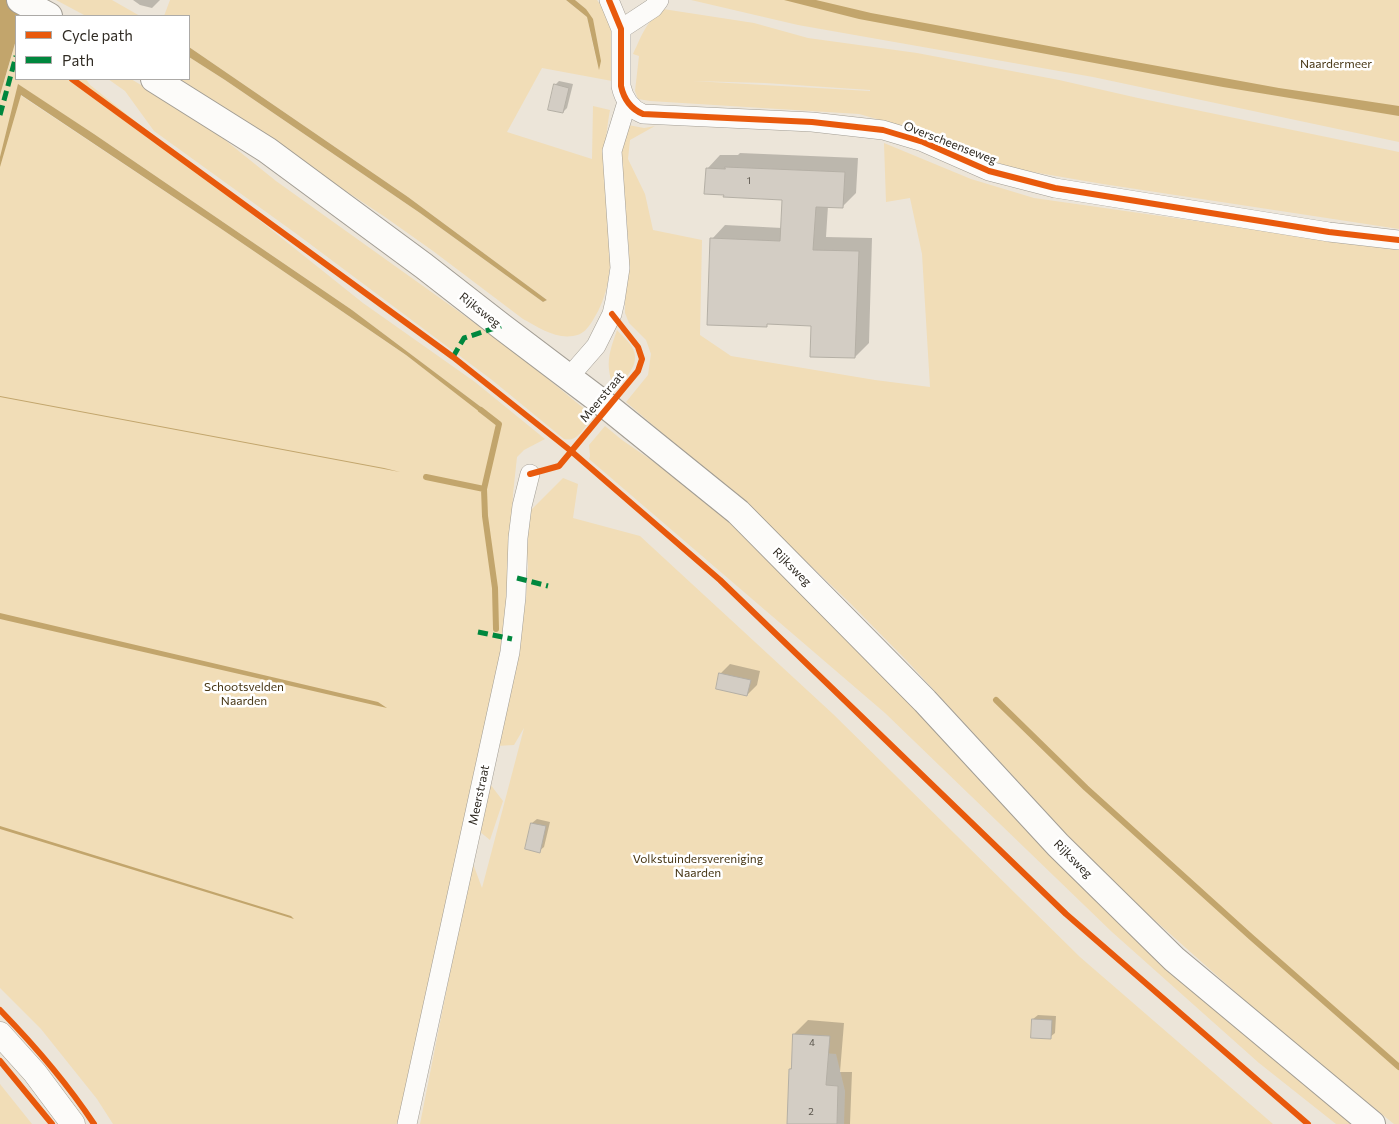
<!DOCTYPE html>
<style>
body{margin:0}
#map{position:relative;width:1399px;height:1124px;overflow:hidden;background:#ece5d9;font-family:Commissioner,sans-serif}
canvas{display:block}
.legend{position:absolute;left:15px;top:15px;width:175px;height:65px;box-sizing:border-box;background:#fff;border:1px solid #acaaa7;margin:0;padding:6px 9px;list-style:none;font-size:15px;color:#302b23}
.legend li{display:flex;align-items:center;gap:10px;height:25px}
.legend b{width:25px;border:1px solid #acaaa7}
</style>
<div id="map">
<canvas width="1399" height="1124"></canvas>
<ul class="legend">
<li><b style="height:6px;background:#e8590c"></b>Cycle path</li>
<li><b style="height:6px;background:#00873e"></b>Path</li>
</ul>
</div>
<script>
const g = document.querySelector('canvas').getContext('2d');
g.lineJoin = 'round';
function fill(path, color) {
  g.fillStyle = color;
  g.fill(path, 'evenodd');
}
function stroke(path, color, width, dash) {
  g.strokeStyle = color;
  g.lineWidth = width;
  g.lineCap = dash ? 'butt' : 'round';
  g.setLineDash(dash || []);
  g.stroke(path);
}
function drawText(font, color, halo, rows, align = 'center') {
  g.font = font + ' Commissioner,sans-serif';
  g.lineWidth = 5;
  g.setLineDash([]);
  g.textBaseline = 'middle';
  g.strokeStyle = halo;
  g.fillStyle = color;
  for (const [text, x, y, turn = 0] of rows) {
    g.save();
    g.translate(x, y);
    g.rotate((+turn || 0) * Math.PI / 180);
    g.textAlign = isNaN(turn) ? turn : align;
    if (halo) g.strokeText(text, 0, 0);
    g.fillText(text, 0, 0);
    g.restore();
  }
}
const green = new Path2D(`
 M56,0H112L140,16H86Z
 M170,0H566L587,17L598,68L586,9L575,0H597C601,6 605,11 608,17C616,37 613,61 612,81L542,68L507,132L592,159L593,106L610,110C607,126 605,143 605,159C605,213 624,272 593,320C588,328 583,335 573,336C555,339 538,327 523,319L433,251L385,217L177,79H189V57L225,80L420,213L543,302L547,300L408,197L189,47V16H164Z
 M691,0H1399V142L1093,77L798,25Z
 M663,9L754,23L808,38L917,53L1059,80L1138,98L1399,152V229L1103,184L1015,169L977,155L916,130L859,114L650,101L638,99L635,91L639,56L633,54C642,35 646,22 663,9ZM693,81L765,83L870,90V91Z
 M16,41V79H86L90,85L363,303L475,382L545,439L524,450L517,457L513,494L508,616L490,784L503,801L490,840L469,823L402,1124H113L97,1099L41,1029L0,988V95ZM19,85L94,134L352,310L481,407V412L406,355L220,228L20,95Z
 M108,79H131L204,123L276,181L514,351L593,416C585,426 578,443 564,439L492,380L298,235L154,131L125,91Z
 M628,125L644,128L655,126L630,140L628,159L645,194L653,230L702,240L700,335L731,356L875,380L930,387L922,254L910,198L886,202L884,143L971,179L1034,198L1399,250V1124H1394L1278,1030L1104,875L909,663L850,603L754,512L626,402L648,375L651,354L646,340L629,323L625,313V302L629,252L621,150Z
 M617,330C622,336 630,342 633,349C641,365 624,379 615,391C605,365 608,356 617,330Z
 M605,426L622,440L689,486L739,526L1359,1124H1336L1259,1063L1112,932L885,713L589,459L590,456L589,445Z
 M563,478L578,484L573,518L640,536L833,714L1080,957L1273,1124H844L845,1091L836,1054L794,1051L789,1124H420L472,861L482,888L524,728L514,745L496,746L516,664L526,598L528,566L526,535L531,510Z
 M0,1084L32,1124H0Z`);
const water = new Path2D(`
 M0,0H28L23,16H16V40L0,95Z
 M566,0H575L586,9L593,19L601,61L599,70L587,17Z
 M784,0H816L871,13L1108,57L1279,88L1399,106V116L1223,87L859,19Z
 M189,47L408,197L547,300L543,302L420,213L225,80L189,57Z
 M18,84L94,134L352,310L481,407V413L406,355L220,228L21,95L0,167V157Z
 M0,396L384,468L400,472L0,397Z
 M0,613L378,702L387,708L0,619Z
 M0,826L291,916L294,919L0,829Z`);
const shadow = new Path2D(`
 M133,0H160L152,8L140,5Z
 M559,81L573,84L567,108L563,112L555,85Z
 M740,153L858,158L856,193L842,207L828,206L826,237L872,238L869,343L855,357L812,324L768,323L766,325L712,239L725,225L782,228L783,198L707,169L720,155H738Z
 M730,664L760,671L757,685L747,695L720,674Z
 M537,819L550,822L544,847L539,851L526,848L532,823Z
 M1038,1015L1056,1016L1055,1033L1050,1037L1033,1019Z
 M808,1020L844,1023L840,1072H852L850,1124H788L790,1069L792,1067L794,1034Z`);
const stream = new Path2D(`
 M481,410L499,424L484,489L485,516L495,588L496,629
 M426,477L484,489
 M996,700L1086,788L1251,937L1399,1067`);
const building = new Path2D(`
 M554,84L569,88L563,113L548,110Z
 M725,167L845,172L843,208L816,207L813,250L859,251L855,358L810,357L811,326L767,324V327L707,325L710,238L780,241L782,200L723,197L724,195L704,194L706,168L725,169Z
 M719,673L751,680L747,696L716,689Z
 M531,823L546,826L540,853L525,849Z
 M1032,1019L1052,1020L1051,1039L1031,1038Z
 M793,1034L830,1036L826,1085L838,1086L837,1124H787L789,1069H791Z`);
const minor = new Path2D(`
 M609,0L621,29V86C624,100 631,109 643,114L812,122L883,130L923,142L989,171L1055,188L1329,232L1399,240
 M621,29L653,8L659,0
 M569,377L596,346L612,314L615,301L620,268L612,151L627,102
 M407,1124L510,652L516,597L518,538L522,506L530,474`);
const tertiary = new Path2D(`
 M0,1034L35,1073L73,1124`);
const secondary = new Path2D(`
 M20,0L49,16
 M154,79L267,150L424,266L501,326L608,407L738,512L925,701L1058,845L1174,959L1372,1124`);
const quiet = new Path2D(`
 M0,115L16,56
 M453,357L464,338L501,326
 M517,578L548,586
 M478,632L512,639`);
const cycleway = new Path2D(`
 M609,0L621,29V86C624,100 631,109 643,114L812,122L883,130L923,142L989,171L1055,188L1329,232L1399,240
 M72,79L453,357L571,451L720,580L1066,914L1308,1124
 M530,474L559,466L638,371L642,359L638,347L612,314
 M0,1010C34,1045 67,1083 94,1124
 M0,1061L52,1124`);
const numberNames = [
 ["1",749,181],
 ["4",812,1043],
 ["2",811,1112]
];
const parkNames = [
 ["Naardermeer",1336,64],
 ["Schootsvelden",244,687],
 ["Naarden",244,701],
 ["Volkstuindersvereniging",698,859],
 ["Naarden",698,873]
];
const streetNames = [
 ["Overscheenseweg",950,143,21],
 ["Rijksweg",480,310,38],
 ["Meerstraat",602,397,-50],
 ["Rijksweg",792,567,45],
 ["Meerstraat",479,795,-78],
 ["Rijksweg",1073,859,45]
];
fill(green, '#f1ddb7');
fill(water, '#c2a56c');
fill(shadow, '#0003');
stroke(stream, '#c2a56c', 6);
fill(building, '#d3cdc4');
stroke(building, '#b4afa5', 1);
stroke(minor, '#a29d94', 20);
stroke(tertiary, '#a29d94', 25);
stroke(secondary, '#a29d94', 28);
stroke(minor, '#fcfbf9', 19);
stroke(tertiary, '#fcfbf9', 24);
stroke(secondary, '#fcfbf9', 26);
stroke(quiet, '#00873e', 5, [10, 5]);
stroke(cycleway, '#e8590c', 6);
drawText('10px', '#59544b', null, numberNames);
drawText('12px', '#463513', '#fff', parkNames);
drawText('12px', '#302b23', '#fff', streetNames);
</script>
